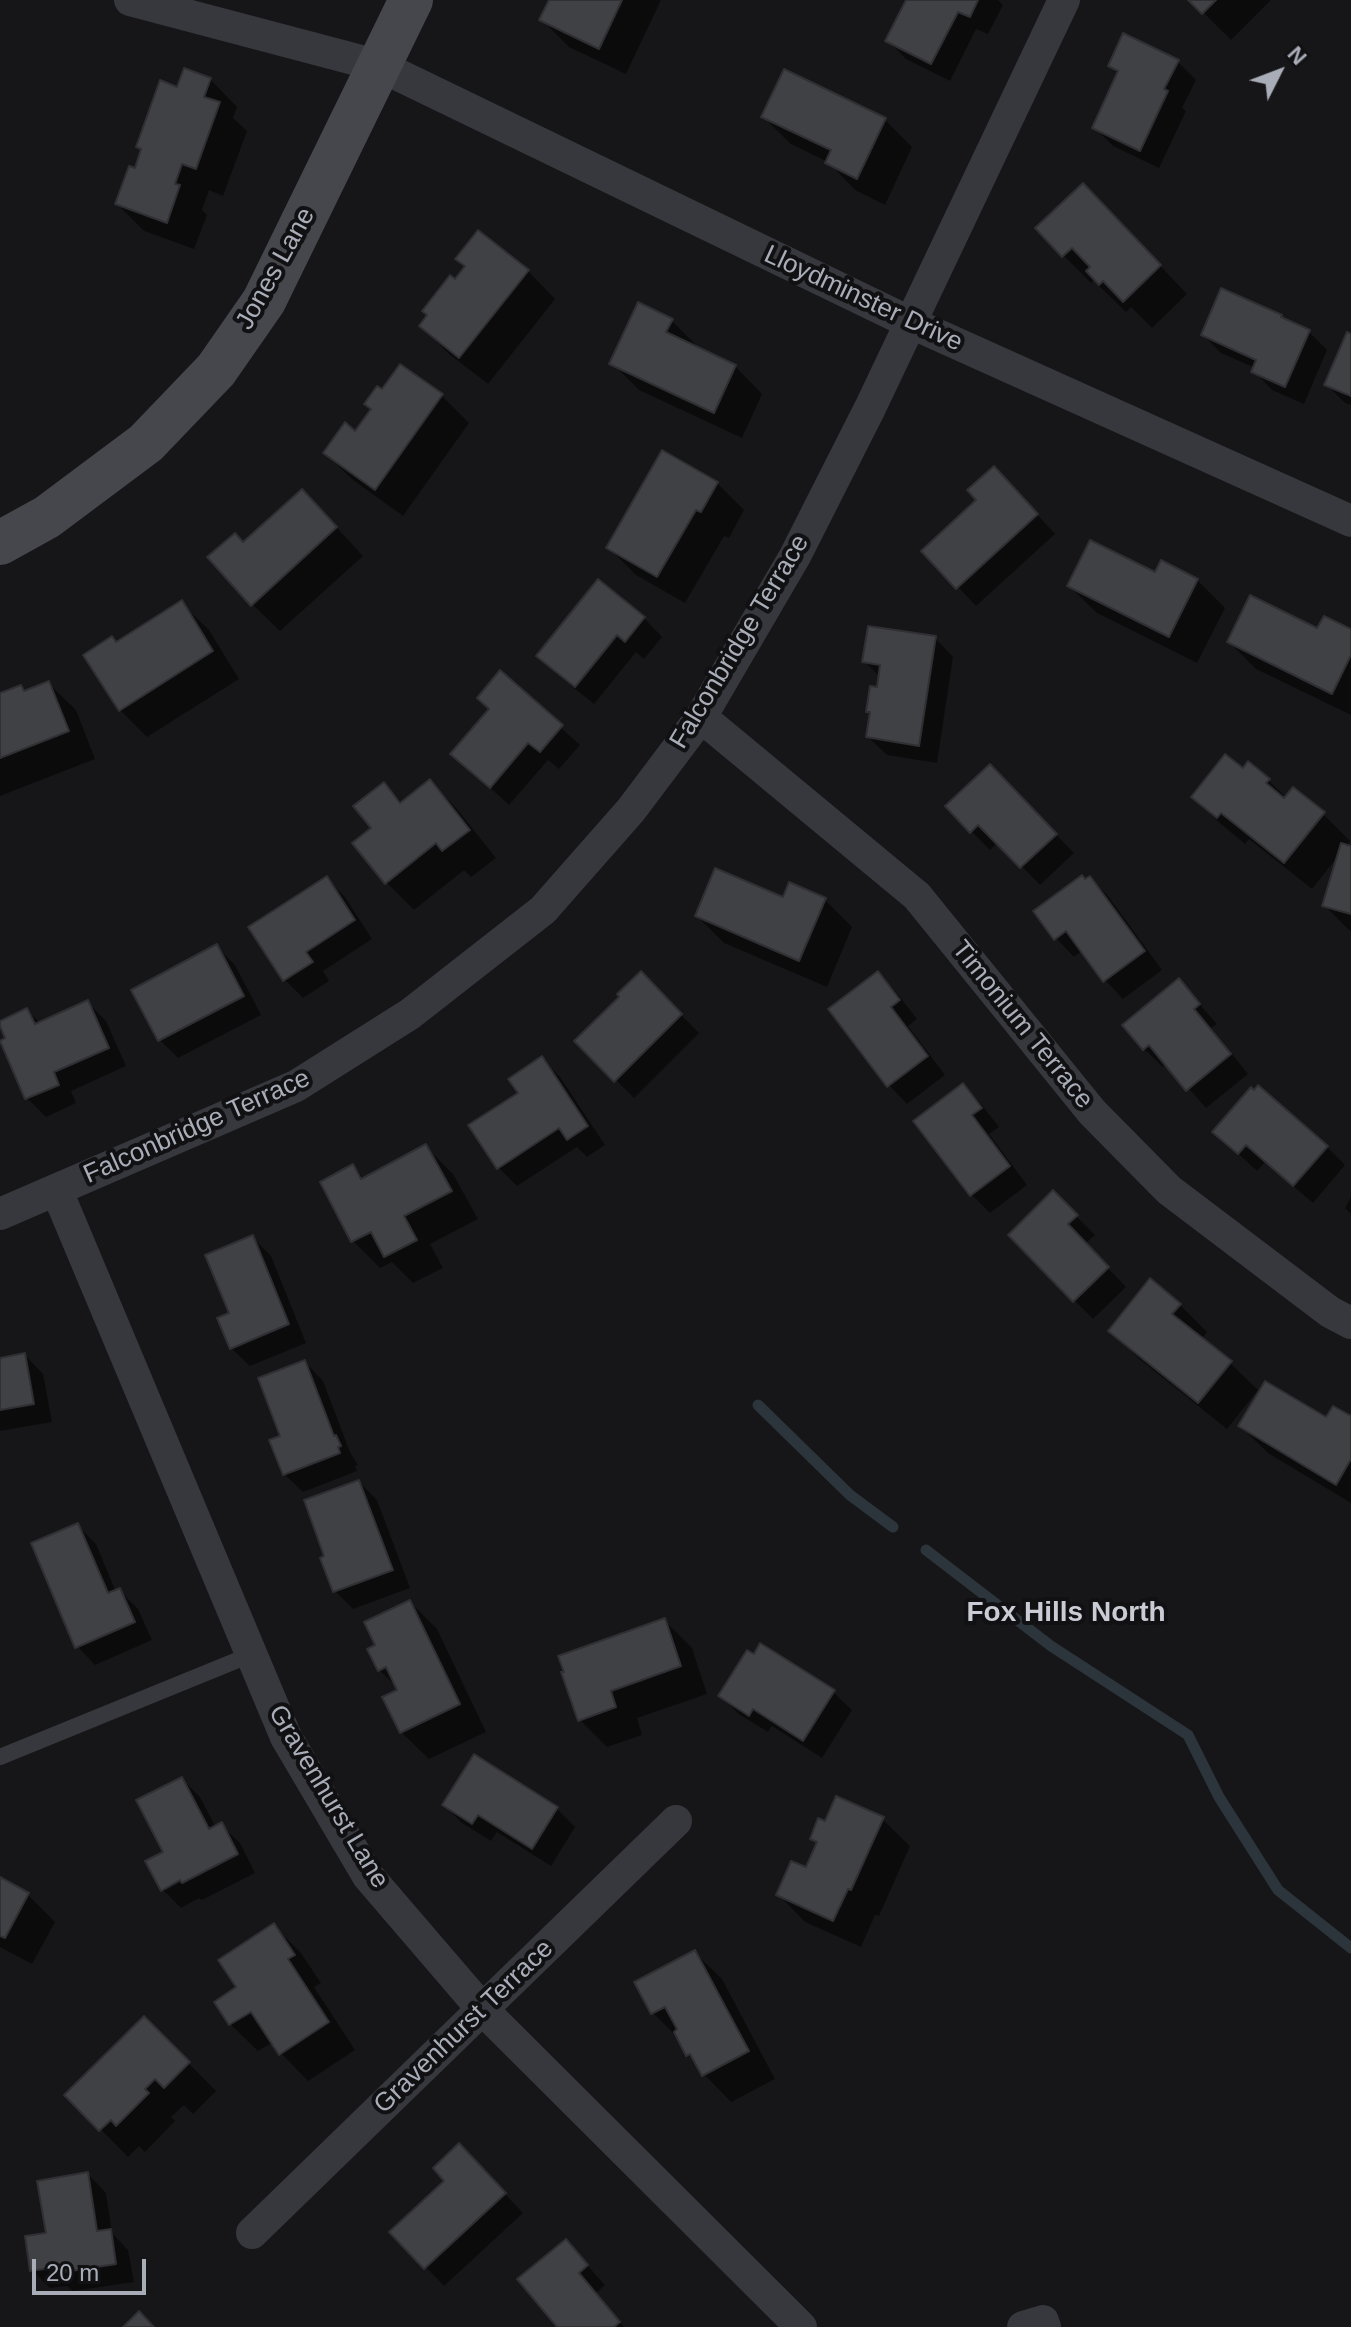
<!DOCTYPE html>
<style>
body{margin:0}
#map{position:relative;width:1351px;height:2327px;overflow:hidden;background:#161618;font-family:Helvetica,sans-serif}
canvas{display:block}
.north{position:absolute;left:1239px;top:32px;width:80px;height:80px;-webkit-text-stroke:6px #111113;paint-order:stroke;rotate:48deg;font-size:22px;font-weight:700;line-height:32px;text-align:center;color:#a8adb8}
.north::after{content:'';display:block;margin:auto;width:28px;height:36px;background:#a8adb8;clip-path:polygon(50% 0,100% 100%,50% 72%,0 100%)}
.scale{position:absolute;left:32px;top:2259px;width:114px;height:36px;box-sizing:border-box;border:4px solid #a8adb8;border-top:0;padding-left:10px;font-size:24px;line-height:28px;white-space:nowrap;color:#a8adb8;-webkit-text-stroke:6px #111113;paint-order:stroke}
</style>
<div id="map">
<canvas width="1351" height="2327"></canvas>
<div class="north">N</div>
<div class="scale">20 m</div>
</div>
<script>
const g = document.querySelector('canvas').getContext('2d');
g.lineJoin = 'round';
function fill(path, color) {
  g.fillStyle = color;
  g.fill(path, 'evenodd');
}
function stroke(path, color, width, dash) {
  g.strokeStyle = color;
  g.lineWidth = width;
  g.lineCap = dash ? 'butt' : 'round';
  g.setLineDash(dash || []);
  g.stroke(path);
}
function drawText(font, color, halo, rows, align = 'center') {
  g.font = font + ' Helvetica,sans-serif';
  g.lineWidth = 8;
  g.setLineDash([]);
  g.textBaseline = 'middle';
  g.strokeStyle = halo;
  g.fillStyle = color;
  for (const [text, x, y, turn = 0] of rows) {
    g.save();
    g.translate(x, y);
    g.rotate((+turn || 0) * Math.PI / 180);
    g.textAlign = isNaN(turn) ? turn : align;
    if (halo) g.strokeText(text, 0, 0);
    g.fillText(text, 0, 0);
    g.restore();
  }
}
const shadow = new Path2D(`
 M551,0H661L626,74L569,47L542,20Z
 M908,0H998L1003,5L988,34L976,29L950,81L906,59L888,41Z
 M1191,0H1271L1231,40Z
 M1177,61L1196,80L1182,108L1186,111L1159,168L1113,146L1094,127L1119,75L1110,66Z
 M210,79L237,107L233,118L247,131L223,196L209,190L202,210L207,215L194,249L144,231L117,204L136,171Z
 M763,117L885,120L912,147L885,205L855,190L828,162L791,144Z
 M1110,213L1187,294L1152,328L1131,307L1126,312L1099,286L1096,278L1091,283L1037,229Z
 M478,232L528,271L555,299L488,384L449,354L421,326L466,268L457,258Z
 M1281,316L1287,322L1309,332L1327,350L1304,404L1272,390L1254,371L1255,368L1221,353L1203,335Z
 M671,320L699,348L735,366L762,394L742,438L639,390L612,363Z
 M1351,336V405L1345,403L1327,385Z
 M382,392L442,396L469,423L403,516L353,480L325,453L356,434Z
 M717,483L744,510L729,538L724,536L685,603L636,575L609,548Z
 M1012,487L1055,534L976,606L924,551Z
 M329,519L363,556L280,631L252,604L244,545Z
 M1155,575L1197,580L1225,608L1197,663L1097,613L1069,586Z
 M181,603L209,630L239,679L147,737L120,710L116,644Z
 M644,618L662,637L644,659L636,652L594,704L557,674L539,656Z
 M1318,631H1351V715L1256,669L1229,642Z
 M935,638L953,657L937,763L887,755L868,737L872,715L868,711L879,689L881,678L865,662Z
 M500,673L580,745L559,769L548,760L509,805L453,754L491,710Z
 M48,683L76,710L95,759L0,796V705L21,687L26,692Z
 M1243,770L1268,780L1287,798L1323,814L1350,841L1346,847L1351,848V932L1324,905L1339,855L1312,889L1249,839L1245,844L1221,824L1193,797Z
 M430,782L457,809L496,858L471,877L464,870L414,910L386,882L373,829L384,785L403,803Z
 M1008,785L1074,853L1040,885L998,842L990,850L971,831Z
 M1090,878L1108,896L1162,970L1123,999L1105,980L1083,950L1074,957L1056,938L1086,881Z
 M327,879L345,897L372,939L323,971L329,981L303,998L285,980L251,928Z
 M784,899L825,900L852,927L827,987L724,943L697,916Z
 M217,947L235,965L261,1015L178,1058L160,1040L134,991Z
 M878,973L896,992L917,1019L908,1026L945,1075L907,1104L889,1085Z
 M641,974L699,1033L634,1098L577,1041L622,997Z
 M1179,981L1217,1024L1211,1028L1248,1074L1206,1108L1167,1064L1163,1067L1144,1049L1125,1025Z
 M88,1003L106,1021L126,1066L71,1091L76,1103L46,1117L27,1098L2,1042L27,1010L40,1023Z
 M542,1059L560,1077L605,1145L587,1157L577,1147L517,1186L499,1168L471,1126L520,1093Z
 M963,1085L981,1104L999,1127L989,1134L1027,1185L990,1213L972,1195Z
 M1215,1132L1327,1147L1345,1165L1313,1203L1265,1162L1257,1171Z
 M426,1147L453,1174L478,1219L430,1244L443,1268L413,1283L392,1262L380,1268L353,1241V1167L365,1179Z
 M1053,1193L1095,1235L1085,1244L1126,1287L1093,1319L1010,1235Z
 M1351,1197V1214L1345,1208Z
 M253,1238L271,1256L306,1343L250,1366L231,1348L232,1314Z
 M1180,1305L1207,1332L1201,1340L1230,1363L1258,1390L1227,1429L1138,1358L1110,1330Z
 M25,1355L43,1374L52,1422L0,1431V1360Z
 M305,1362L323,1381L350,1452L358,1465L355,1466L357,1471L303,1492L284,1474L282,1438Z
 M1351,1418V1503L1268,1453L1240,1426Z
 M359,1482L377,1500L410,1588L353,1609L335,1591L327,1557Z
 M77,1525L96,1544L116,1592L120,1591L138,1609L152,1640L95,1665L77,1646Z
 M410,1602L437,1629L486,1732L429,1759L401,1732L400,1690L379,1670L378,1646Z
 M665,1621L692,1648L707,1694L637,1718L642,1735L607,1747L580,1720L566,1673Z
 M833,1692L852,1710L822,1758L772,1726L768,1732L739,1714L720,1696Z
 M475,1757L557,1809L575,1827L551,1866L497,1832L491,1841L462,1823L444,1805Z
 M182,1779L200,1797L216,1828L221,1825L240,1843L255,1873L202,1900L199,1898L181,1908L162,1889L165,1853ZM188,1874L190,1877L166,1890V1885Z
 M882,1819L910,1846L879,1916L875,1915L861,1947L805,1922L778,1894L807,1869L818,1845L812,1838L826,1824Z
 M0,1879L28,1895L55,1922L32,1964L0,1947Z
 M274,1926L301,1953L321,1983L314,1987L355,2050L308,2081L281,2053L273,2042L258,2051L230,2024L239,1988Z
 M694,1952L722,1979L775,2079L731,2102L704,2074L699,2066L688,2055L681,2041L653,2013Z
 M144,2018L216,2091L193,2114L184,2105L171,2117L175,2121L145,2152L139,2146L128,2157L67,2095Z
 M477,2164L523,2213L444,2286L392,2232Z
 M88,2174L106,2193L112,2233L128,2250L134,2282L73,2291L67,2286L50,2288L32,2270L48,2235Z
 M566,2242L605,2285L596,2293L624,2327H560Z`);
const stream = new Path2D(`
 M758,1405L850,1495L893,1527
 M926,1550L1051,1646L1188,1735L1219,1797L1278,1890L1351,1948`);
const building = new Path2D(`
 M549,0H622L599,49L539,20Z
 M906,0H978L970,17L958,12L931,64L885,41Z
 M1188,0H1216L1202,14Z
 M1123,33L1179,60L1164,89L1168,91L1140,151L1092,128L1118,71L1108,66Z
 M184,68L211,78L204,97L220,102L196,169L182,164L175,184L180,185L167,223L115,204L129,166L135,168L141,149L136,147L160,80L177,87Z
 M784,69L886,118L857,179L825,163L831,150L761,117Z
 M1083,183L1161,265L1123,302L1103,281L1099,285L1086,271L1090,267L1072,248L1062,257L1035,228Z
 M478,230L529,270L459,358L419,326L427,315L422,311L450,275L455,279L465,266L455,259Z
 M1221,288L1282,315L1281,317L1310,330L1285,387L1251,372L1256,360L1201,335Z
 M638,302L673,319L666,332L736,365L714,413L609,364Z
 M1347,332L1351,334V396L1324,385Z
 M400,364L443,394L375,490L323,453L345,422L355,431L371,409L364,404L377,386L382,389Z
 M662,450L718,482L701,512L696,510L657,577L606,548Z
 M994,466L1038,514L956,589L921,551L976,500L967,490Z
 M302,489L337,527L251,606L207,557L235,533L243,542Z
 M1090,540L1155,572L1161,560L1198,579L1169,637L1067,586Z
 M598,579L645,617L625,642L617,635L575,687L536,656Z
 M1250,595L1317,628L1324,616L1351,629V655L1332,694L1227,642Z
 M182,600L213,651L119,711L83,655L112,636L116,642Z
 M868,626L936,636L919,746L866,737L870,712H866L870,686L877,687L880,665L862,662Z
 M500,670L563,725L540,752L528,743L490,788L450,754L489,709L477,698Z
 M49,681L69,731L0,758V693L21,685L24,691Z
 M1225,754L1243,768L1248,761L1270,779L1266,783L1284,798L1293,787L1325,812L1284,863L1221,813L1217,818L1191,797Z
 M990,764L1057,834L1020,868L978,825L970,833L945,806Z
 M430,779L470,830L442,851L436,843L385,884L352,843L371,828L353,806L384,782L400,803Z
 M1341,843L1351,846V914L1322,906Z
 M715,868L783,897L789,882L826,898L799,961L695,916Z
 M1082,875L1085,879L1090,876L1145,951L1103,982L1066,931L1054,940L1033,911Z
 M327,876L355,920L306,952L313,962L283,981L248,927Z
 M217,944L244,996L158,1041L131,990Z
 M641,971L682,1014L614,1082L574,1041L619,997L617,994Z
 M878,971L900,1000L891,1007L928,1056L887,1087L828,1009Z
 M1179,978L1200,1004L1194,1009L1231,1054L1186,1091L1149,1045L1143,1050L1122,1025Z
 M88,1000L109,1048L54,1072L59,1085L25,1099L0,1041L5,1038L0,1026V1021L27,1008L35,1024Z
 M542,1056L588,1126L567,1140L559,1128L497,1169L468,1125L518,1093L508,1079Z
 M963,1083L982,1108L972,1115L1010,1166L970,1196L913,1121Z
 M1258,1085L1328,1146L1293,1186L1246,1145L1238,1154L1212,1132L1251,1087L1254,1090Z
 M426,1144L452,1191L404,1216L417,1240L384,1257L371,1232L351,1242L320,1182L353,1164L361,1179Z
 M1053,1190L1078,1215L1068,1224L1109,1267L1073,1302L1008,1235Z
 M253,1235L289,1324L230,1349L217,1318L229,1313L205,1255Z
 M1150,1278L1181,1304L1172,1314L1232,1361L1198,1403L1108,1331Z
 M25,1353L34,1404L0,1410V1358Z
 M305,1360L334,1436L336,1435L341,1446L338,1447L340,1453L283,1475L269,1440L280,1436L258,1378Z
 M1265,1381L1326,1417L1333,1406L1351,1416V1459L1336,1485L1238,1426Z
 M359,1480L393,1570L333,1592L320,1558L324,1556L304,1500Z
 M78,1523L108,1593L120,1588L135,1622L75,1648L31,1543Z
 M410,1600L460,1704L400,1733L382,1697L397,1690L386,1667L378,1671L367,1649L375,1645L364,1622Z
 M665,1618L681,1666L611,1691L616,1707L578,1721L561,1672H564L558,1656Z
 M760,1643L835,1690L803,1741L753,1709L749,1716L718,1696L747,1650L754,1654Z
 M474,1754L558,1807L532,1849L478,1815L472,1824L442,1805Z
 M182,1777L209,1829L222,1822L238,1854L182,1883L180,1880L161,1891L145,1861L163,1852L136,1800Z
 M836,1796L884,1817L851,1890L848,1889L833,1921L776,1895L791,1861L806,1867L817,1842L810,1839L818,1818L825,1821Z
 M0,1877L29,1893L5,1938L0,1936Z
 M274,1923L295,1955L288,1959L329,2022L279,2055L251,2012L229,2025L214,2002L236,1987L218,1960Z
 M695,1950L749,2051L702,2076L690,2054L686,2056L674,2032L677,2029L665,2007L651,2014L634,1982Z
 M144,2016L190,2062L164,2088L155,2079L145,2089L149,2093L116,2126L111,2120L99,2131L64,2095Z
 M459,2143L506,2193L424,2269L389,2232L444,2181L433,2168Z
 M88,2172L97,2231L111,2229L116,2264L52,2274L51,2268L30,2271L25,2236L46,2233L37,2181Z
 M566,2239L588,2265L579,2273L620,2322L614,2327H557L517,2279Z
 M139,2311L154,2327H123Z`);
const lane = new Path2D(`
 M0,1757L250,1655`);
const street = new Path2D(`
 M130,0L380,66L909,322L1351,521
 M701,717L917,896L1092,1112L1169,1190L1330,1312L1351,1323
 M57,1191L286,1737L368,1876L483,2010L801,2327
 M0,1214L296,1086L410,1014L543,910L631,810L701,717L795,556L870,408L1064,0
 M252,2233L676,1821
 M1023,2327L1043,2321L1045,2327`);
const secondary = new Path2D(`
 M0,543L47,517L146,443L216,370L264,301L411,0`);
const streetNames = [
 ["Jones Lane",276,269,-61],
 ["Lloydminster Drive",863,299,25],
 ["Falconbridge Terrace",740,642,-59],
 ["Timonium Terrace",1022,1025,51],
 ["Falconbridge Terrace",197,1127,-24],
 ["Gravenhurst Lane",328,1797,59],
 ["Gravenhurst Terrace",464,2027,-44]
];
const neighbourhoodNames = [
 ["Fox Hills North",1066,1613]
];
fill(shadow, '#0007');
stroke(stream, '#2c353c', 11);
fill(building, '#404145');
stroke(building, '#303034', 2);
stroke(lane, '#37383d', 16);
stroke(street, '#37383d', 32);
stroke(secondary, '#45474d', 44);
drawText('26px', '#a8adb8', '#111113', streetNames);
drawText('bold 28px', '#c9ccd4', '#111113', neighbourhoodNames);
</script>
